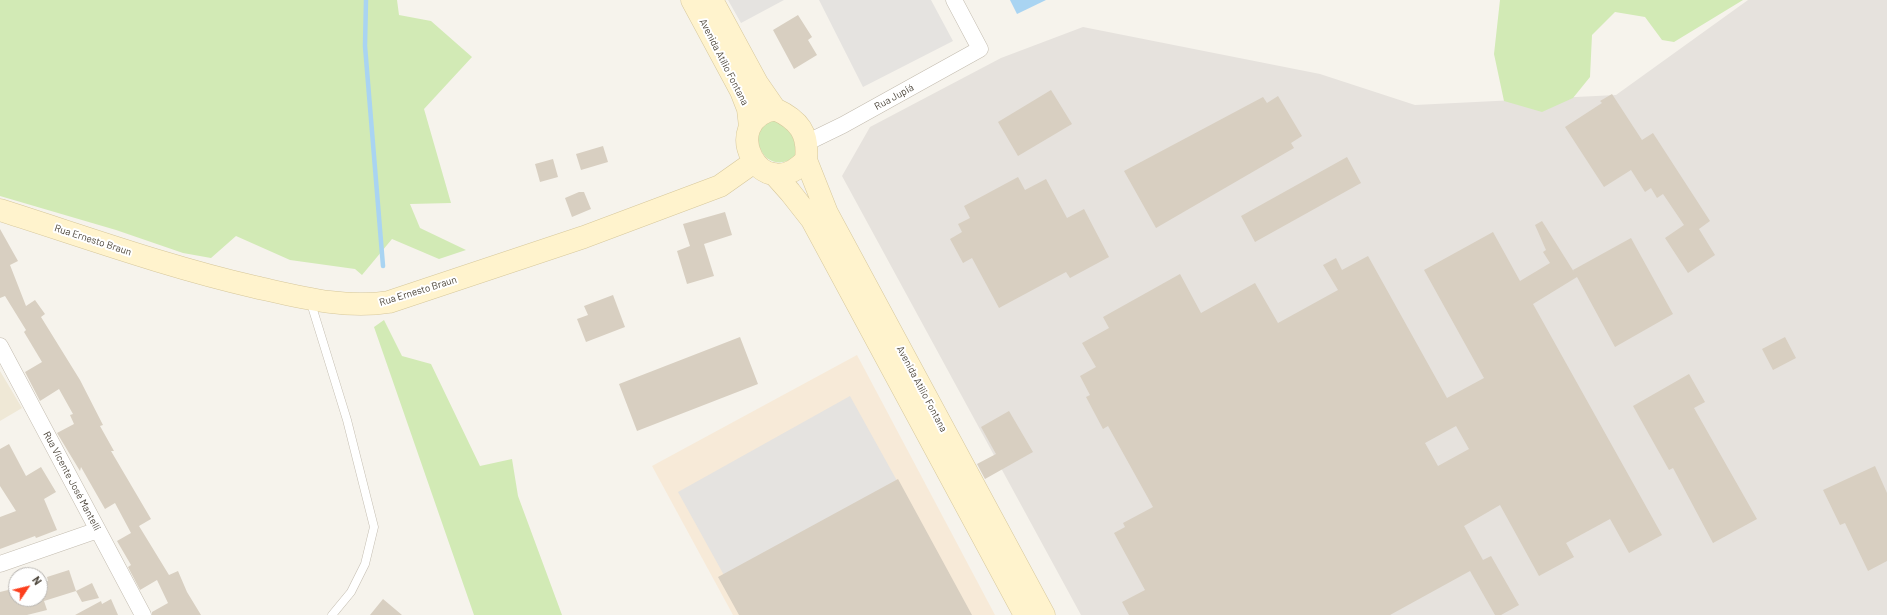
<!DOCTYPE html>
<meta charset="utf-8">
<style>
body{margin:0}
#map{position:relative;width:1887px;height:615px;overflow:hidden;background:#f6f3ec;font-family:Barlow,sans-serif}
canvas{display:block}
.north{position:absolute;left:8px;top:567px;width:40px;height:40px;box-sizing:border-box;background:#fff;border:1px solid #b7b4b0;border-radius:50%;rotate:55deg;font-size:11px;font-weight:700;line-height:16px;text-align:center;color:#4b4439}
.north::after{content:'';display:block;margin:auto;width:14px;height:18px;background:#fc3f1d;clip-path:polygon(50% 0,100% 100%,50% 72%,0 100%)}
</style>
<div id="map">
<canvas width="1887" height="615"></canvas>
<div class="north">N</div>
</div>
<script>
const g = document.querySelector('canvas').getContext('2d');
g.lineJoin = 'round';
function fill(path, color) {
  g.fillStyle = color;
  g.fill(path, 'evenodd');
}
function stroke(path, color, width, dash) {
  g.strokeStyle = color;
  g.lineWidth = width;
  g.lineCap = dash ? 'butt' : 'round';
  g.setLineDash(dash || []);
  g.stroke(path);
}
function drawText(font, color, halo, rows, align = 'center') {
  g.font = font + ' Barlow,sans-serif';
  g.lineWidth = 4;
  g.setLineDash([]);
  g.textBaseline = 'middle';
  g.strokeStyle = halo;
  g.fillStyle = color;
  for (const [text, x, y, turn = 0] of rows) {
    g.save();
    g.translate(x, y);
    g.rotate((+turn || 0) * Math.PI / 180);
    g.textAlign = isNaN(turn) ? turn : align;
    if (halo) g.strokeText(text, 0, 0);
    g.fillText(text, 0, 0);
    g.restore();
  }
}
const commercial = new Path2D(`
 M857,355L995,615H733L652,466Z`);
const industrial = new Path2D(`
 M1748,0H1887V615H1081L842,176L870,127L1001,58L1083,27L1320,74L1415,105L1616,95Z`);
const education = new Path2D(`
 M0,371L22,408L0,421Z`);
const green = new Path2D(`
 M0,0H397L399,15L431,21L472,57L424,109L451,203L410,204L420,228L466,250L439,259L392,239L362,275L355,269L290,260L236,236L211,258L183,253L116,230L0,196Z
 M1500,0H1743L1674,42L1662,40L1645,17L1615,12L1592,35L1590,77L1573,98L1542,112L1504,101L1494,54Z
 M778,119L794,135L797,154C788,165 770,166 762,152C759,148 758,142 756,137L764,120Z
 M384,320L402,356L431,364L480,466L512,459L518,496L562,615H474L374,327Z`);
const parking = new Path2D(`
 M728,0H784L741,23Z
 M819,0H931L953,41L863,87Z
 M850,396L926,533L746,615L678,492Z`);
const water = new Path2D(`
 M1010,0H1046L1017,14Z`);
const stream = new Path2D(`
 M366,0L365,46L383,266`);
const building = new Path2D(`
 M798,15L812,37L808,40L817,55L794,69L773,30Z
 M1051,90L1072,124L1018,156L998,122Z
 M1612,94L1642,140L1653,133L1710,221L1699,229L1715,255L1688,273L1665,238L1684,225L1663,194L1657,198L1651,188L1645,192L1631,170L1604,187L1565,127L1602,103L1600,101Z
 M1278,96L1302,136L1291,143L1294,148L1156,228L1124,171L1263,97L1267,103Z
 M603,146L608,162L581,170L576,154Z
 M1347,157L1361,183L1255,242L1241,216Z
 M553,159L558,177L540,182L535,164Z
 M1018,177L1025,190L1046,179L1067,218L1084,209L1109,257L1070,278L1066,272L999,308L972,258L963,263L950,239L962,232L958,224L970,218L964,206Z
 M579,192H584L591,209L572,217L565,198Z
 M725,212L732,235L704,244L714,276L687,284L677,251L690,246L683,224Z
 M1542,221L1574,272L1573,270L1631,238L1673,314L1615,347L1577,277L1533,304L1662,535L1629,553L1610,519L1566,543L1574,557L1539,576L1500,505L1464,526L1483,560L1491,556L1519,605L1501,615H1495L1470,571L1390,615H1129L1122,602L1145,590L1114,533L1125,527L1123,523L1153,507L1108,426L1103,429L1086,397L1090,395L1080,376L1096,367L1082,343L1109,328L1103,317L1180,274L1201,313L1255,283L1278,323L1338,290L1323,265L1336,258L1342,270L1368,256L1447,398L1484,378L1424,270L1493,232L1520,281L1550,263L1543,252L1546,250L1535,225ZM1456,426L1469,449L1438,466L1425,443Z
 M0,229L18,261L10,265L26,306L35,300L45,314L41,317L80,380L103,425L100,426L114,451H111L151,519L139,526L169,575L178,571L187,592L201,615H152V612L168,603L157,580L140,590L128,567L131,565L117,541L131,533L115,503L105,509L81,467L80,471L57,433L74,424L70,415L73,414L59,389L40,401L25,372L42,362L24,332L26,330L5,296L0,298Z
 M613,295L625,327L586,342L577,319L588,315L584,306Z
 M740,337L758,384L637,431L619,384Z
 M1785,337L1796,358L1773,370L1762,349Z
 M1689,374L1705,402L1694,408L1757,519L1713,543L1673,468L1669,470L1633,406Z
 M1009,411L1033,452L985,479L977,464L996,454L981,427Z
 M9,444L26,476L41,467L56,492L44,499L57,530L36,538L35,536L0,549V517L16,511L0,486V449Z
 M1875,466L1887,493V561L1868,571L1845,523L1840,525L1823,490Z
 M898,479L972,615H739L718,577Z
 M69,570L76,591L44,601L47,610L27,615H0V592L16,588V599H40V583L48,581L47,577Z
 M92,583L99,598L82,602L76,591Z
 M111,599L118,615H75L101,601L102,604Z
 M383,599L402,615H370Z`);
const lane = new Path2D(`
 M310,300L347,420L374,527L365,564L351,592L332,615`);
const street = new Path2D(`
 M806,143L843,125L980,49L954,0
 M0,346L143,615
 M0,564L98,530`);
const secondary = new Path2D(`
 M692,0L741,91L748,109L750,127
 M712,0L757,83L775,109
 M775,109C799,120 809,133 806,160C761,209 717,121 775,109Z
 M806,160L827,213L1044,615
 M774,174L790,192L812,220L1025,615
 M0,210C85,237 168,267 255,287C300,297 343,309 389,302L584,237L720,186L754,162`);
const streetNames = [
 ["Avenida Atílio Fontana",724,62,63],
 ["Rua Jupiá",894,97,-29],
 ["Rua Ernesto Braun",93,240,18],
 ["Rua Ernesto Braun",418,291,-17],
 ["Avenida Atílio Fontana",922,389,62],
 ["Rua Vicente José Mantelli",72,481,62]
];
fill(commercial, '#f7ead8');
fill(industrial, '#e6e2dd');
fill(education, '#efe8d6');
fill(green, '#d2eab5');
fill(parking, '#e5e3e0');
fill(water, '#a9d4f2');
stroke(stream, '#a9d4f2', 4.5);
fill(building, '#d8cfc1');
stroke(lane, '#c2bbae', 9);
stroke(street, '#c2bbae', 17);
stroke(secondary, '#d6c79b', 23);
stroke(lane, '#fff', 8);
stroke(street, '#fff', 16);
stroke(secondary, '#fff3cd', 22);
drawText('10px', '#4b4439', '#fff', streetNames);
</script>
